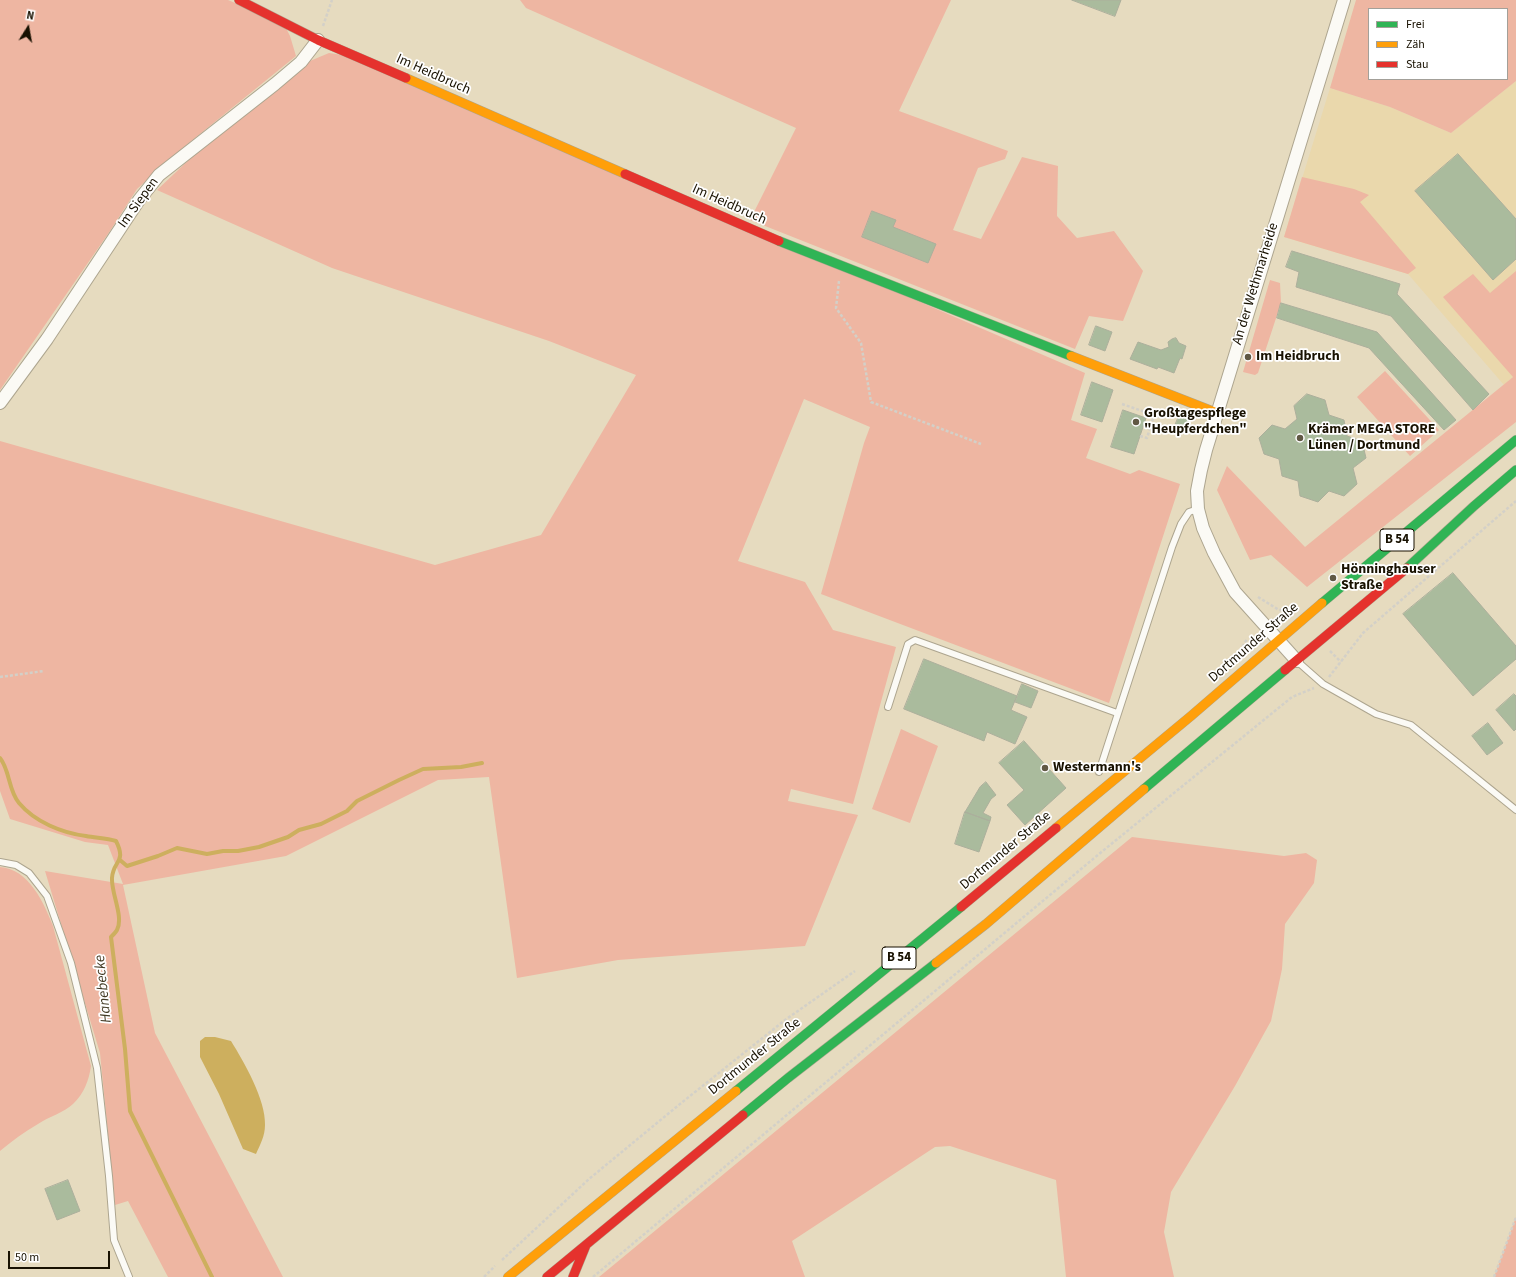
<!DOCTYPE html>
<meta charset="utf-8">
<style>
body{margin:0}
#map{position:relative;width:1516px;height:1277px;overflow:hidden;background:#e6dbbf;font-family:"Source Sans 3",sans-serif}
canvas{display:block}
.legend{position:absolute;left:1368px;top:8px;width:140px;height:72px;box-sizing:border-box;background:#fff;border:1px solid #a3a099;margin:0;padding:5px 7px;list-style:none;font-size:12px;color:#181101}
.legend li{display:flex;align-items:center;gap:8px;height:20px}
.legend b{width:20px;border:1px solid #a3a099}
.north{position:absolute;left:8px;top:8px;width:40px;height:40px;-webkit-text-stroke:3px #fff;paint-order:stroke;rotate:11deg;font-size:11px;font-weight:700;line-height:16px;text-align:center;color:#181101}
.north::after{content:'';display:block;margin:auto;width:14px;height:18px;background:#181101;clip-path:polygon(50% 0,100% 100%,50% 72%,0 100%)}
.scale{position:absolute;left:8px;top:1251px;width:102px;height:18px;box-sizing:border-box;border:2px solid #181101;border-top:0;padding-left:5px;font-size:12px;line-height:14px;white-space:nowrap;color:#181101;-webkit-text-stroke:3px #fff;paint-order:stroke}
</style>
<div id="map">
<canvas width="1516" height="1277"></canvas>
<ul class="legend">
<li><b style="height:5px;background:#30b455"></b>Frei</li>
<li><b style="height:5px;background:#ff9f0a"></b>Zäh</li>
<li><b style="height:5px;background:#e5322d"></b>Stau</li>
</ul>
<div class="north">N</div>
<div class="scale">50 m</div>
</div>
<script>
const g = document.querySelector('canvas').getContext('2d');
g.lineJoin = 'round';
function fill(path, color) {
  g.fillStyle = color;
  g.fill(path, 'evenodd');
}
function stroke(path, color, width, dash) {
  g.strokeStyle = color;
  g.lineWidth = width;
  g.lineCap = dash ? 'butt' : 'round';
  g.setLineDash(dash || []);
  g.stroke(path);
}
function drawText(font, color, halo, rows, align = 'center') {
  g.font = font + ' "Source Sans 3",sans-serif';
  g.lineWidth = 3.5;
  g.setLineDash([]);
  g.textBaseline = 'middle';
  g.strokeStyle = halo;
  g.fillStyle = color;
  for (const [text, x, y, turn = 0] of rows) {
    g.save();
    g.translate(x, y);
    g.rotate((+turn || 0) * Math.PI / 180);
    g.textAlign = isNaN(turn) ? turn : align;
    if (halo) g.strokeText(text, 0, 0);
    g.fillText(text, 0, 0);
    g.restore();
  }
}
const built = new Path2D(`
 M1516,81V374L1504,385L1408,274L1284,237L1330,88L1390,107L1451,133Z`);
const green = new Path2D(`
 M0,0H228L284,24L290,36L296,56L179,151L137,189L110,231L0,390Z
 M520,0H951L899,111L1008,151L1005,159L978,168L953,230L981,239L1022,157L1058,166L1057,216L1077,238L1114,231L1143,271L1123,321L1089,316L1075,349L750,220L796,128L526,8Z
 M1356,0H1516V81L1451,133L1390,107L1330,88ZM1369,9H1507V79H1369Z
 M329,53L349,56L1085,373L1071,420L1097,429L1086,458L1130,474L1139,470L1180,484L1109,703L821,594L864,443L870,427L804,399L738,561L805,582L833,630L896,647L853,804L791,789L788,801L858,815L805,946L618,960L517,978L489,777L438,780L286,856L123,885L155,1033L283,1277H168L128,1201L115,1205L100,1053L45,871L123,884L108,845L85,842L10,819L0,791V441L435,565L541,535L636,375L549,341L332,268L157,190L194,155L310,61Z
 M1302,177L1354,189L1369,195L1360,202L1416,268L1408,274L1284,237Z
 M1516,271V422L1307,587L1271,555L1250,560L1217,490L1227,466L1305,547L1513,377L1443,297L1473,274L1490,293Z
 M1270,280L1280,283L1281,303L1258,373L1255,375L1243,372Z
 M1385,371L1439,430L1410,456L1357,397Z
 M901,729L938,746L910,823L872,809Z
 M1132,837L1284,856L1306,853L1317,860L1314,883L1285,924L1282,969L1271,1021L1235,1086L1171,1192L1164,1232L1174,1277H1066L1056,1180L950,1146L935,1147L792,1241L805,1277H599Z
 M0,867C29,869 44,903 53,926L91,1066C89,1080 84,1094 73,1104C65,1112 48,1117 38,1124C24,1132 12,1141 0,1151Z
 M1516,1217V1277H1494Z`);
const water = new Path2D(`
 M205,1037H215L231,1041C244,1062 266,1100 265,1125C265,1136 260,1145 256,1154L243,1149L219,1094L200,1057V1041Z`);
const stream = new Path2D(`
 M0,758C10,770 8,790 19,803C35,822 62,833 86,836C96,838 106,838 116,841C127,863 113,860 112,878C111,893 124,917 117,930C116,932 113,935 111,937L125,1049L130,1111L212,1277
 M120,860L127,866L158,856L177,848L207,854L223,851H238L259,847L288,837L299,830L321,824L347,811L357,801L399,780L423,769L461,767L482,763`);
const building = new Path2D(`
 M1072,0H1121L1115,16Z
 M1458,154L1516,219V259L1493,280L1415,191Z
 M872,211L896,220L893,227L936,244L928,263L862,237Z
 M1292,251L1400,284L1397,294L1489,394L1473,410L1391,316L1296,287L1299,272L1286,267Z
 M1281,303L1377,332L1456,420L1444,430L1369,348L1277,318Z
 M1096,326L1112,332L1105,351L1089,345Z
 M1176,338L1179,343L1186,346L1182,359L1180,358L1174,373L1158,367L1157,369L1130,359L1138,342L1161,350L1169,347L1168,342L1172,339Z
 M1092,382L1113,390L1102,422L1081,415Z
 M1307,394L1325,400L1329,415L1344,420L1347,436L1362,441L1366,458L1353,468L1357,484L1344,496L1329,491L1318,502L1300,496L1298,481L1282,476L1279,459L1264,454L1259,438L1272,425L1285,429L1297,419L1294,406Z
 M1123,410L1146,418L1134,454L1111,447Z
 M1179,416L1189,420L1184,432L1174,428Z
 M1453,573L1516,646V659L1473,696L1403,614Z
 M924,659L1017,696L1011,710L1027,717L1015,744L987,732L984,741L904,709Z
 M1022,684L1038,691L1031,708L1015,702Z
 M1514,694L1516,696V729L1514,731L1496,710Z
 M1488,723L1503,743L1487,755L1472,736Z
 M1024,741L1066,788L1025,825L1007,805L1024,790L999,763Z
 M986,782L996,795L991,799L983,813L991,817L990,821L965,812L980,787Z
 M965,812L990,821L979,852L955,844Z
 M68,1180L80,1211L57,1220L45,1189Z`);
const path = new Path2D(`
 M323,26L332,0
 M839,281L836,308L861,343L871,402L981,444
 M1122,404L1154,415
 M1140,436L1147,438L1154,415L1163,418L1166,411
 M1258,597L1279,610L1288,611
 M1240,651L1247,639
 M1330,651L1341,662
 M0,677L44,671
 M1329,677L1363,633L1516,501
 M502,1260L589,1179L680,1104L785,1020L855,971
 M484,1277L495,1266
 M593,1277L1099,854L1292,697L1314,688
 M1494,1277L1516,1217`);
const lane = new Path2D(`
 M1298,662L1323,684L1376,714L1411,725L1516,810
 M888,707L908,644L915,640L1117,713
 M1099,772L1172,547L1181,524L1189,512L1198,509
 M0,862L16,865L29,873L47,896L71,963L97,1068L109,1176L114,1240L129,1277`);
const street = new Path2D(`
 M0,403L47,339L139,200L159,175L275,84L301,62L318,40
 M1297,661L1235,592L1214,553L1203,528L1198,509L1197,491L1201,470L1206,450L1344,0`);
const fast = new Path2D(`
 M779,241L1071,356
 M1407,568L1474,506L1516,470
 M1322,603L1516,440
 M1144,789L1285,670
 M736,1091L961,907
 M743,1115L788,1078L936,963`);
const slow = new Path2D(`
 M406,78L625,174
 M1071,356L1217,413
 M1056,828L1191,716L1322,603
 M936,963L986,924L1144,789
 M508,1277L736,1091`);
const jam = new Path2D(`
 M239,0L318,40L406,78
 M625,174L779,241
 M1285,670L1407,568
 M961,907L1056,828
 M547,1277L743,1115
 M573,1277L586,1245`);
const markers = [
 [1248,357,4,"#605844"],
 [1136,422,4,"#605844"],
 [1300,438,4,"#605844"],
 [1333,578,4,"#605844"],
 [1045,768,4,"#605844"]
];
const shields = [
 [1397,540,34],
 [899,958,34]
];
const shieldNames = [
 ["B 54",1397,540],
 ["B 54",899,958]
];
const streetNames = [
 ["Im Heidbruch",433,75,24],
 ["Im Siepen",139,203,-54],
 ["Im Heidbruch",729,205,24],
 ["An der Wethmarheide",1256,284,-73],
 ["Dortmunder Straße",1254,643,-41],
 ["Dortmunder Straße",1006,851,-40],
 ["Dortmunder Straße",755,1057,-39]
];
const poiNames = [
 ["Im Heidbruch",1256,357],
 ["Großtagespflege",1144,414],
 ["\"Heupferdchen\"",1144,430],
 ["Krämer MEGA STORE",1308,430],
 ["Lünen / Dortmund",1308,446],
 ["Hönninghauser",1341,570],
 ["Straße",1341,586],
 ["Westermann's",1053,768]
];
const waterNames = [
 ["Hanebecke",104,989,-96]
];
fill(built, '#ead8ac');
fill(green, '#eeb6a2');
fill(water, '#cdaf5e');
stroke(stream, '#cdaf5e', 4);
fill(building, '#aabb9d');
stroke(building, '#acaf9c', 1);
stroke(lane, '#ada58f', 8);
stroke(street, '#ada58f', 14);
stroke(fast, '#ada58f', 10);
stroke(slow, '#ada58f', 10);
stroke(jam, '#ada58f', 10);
stroke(path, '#d3d0c8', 2.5, [3, 2]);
stroke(lane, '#fbfaf5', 6);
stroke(street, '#fbfaf5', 12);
stroke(fast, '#30b455', 9);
stroke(slow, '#ff9f0a', 9);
stroke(jam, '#e5322d', 9);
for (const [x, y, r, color] of markers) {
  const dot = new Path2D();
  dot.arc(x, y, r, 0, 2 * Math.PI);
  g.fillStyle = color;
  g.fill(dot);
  stroke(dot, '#fff', 1.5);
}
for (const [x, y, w] of shields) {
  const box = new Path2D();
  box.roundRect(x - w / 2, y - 11, w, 22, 3);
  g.fillStyle = '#fff';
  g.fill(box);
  stroke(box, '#181101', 1);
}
drawText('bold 13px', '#181101', null, shieldNames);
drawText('14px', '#181101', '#fff', streetNames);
drawText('bold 14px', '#181101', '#fff', poiNames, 'left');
drawText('italic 15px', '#423923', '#fff', waterNames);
</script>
